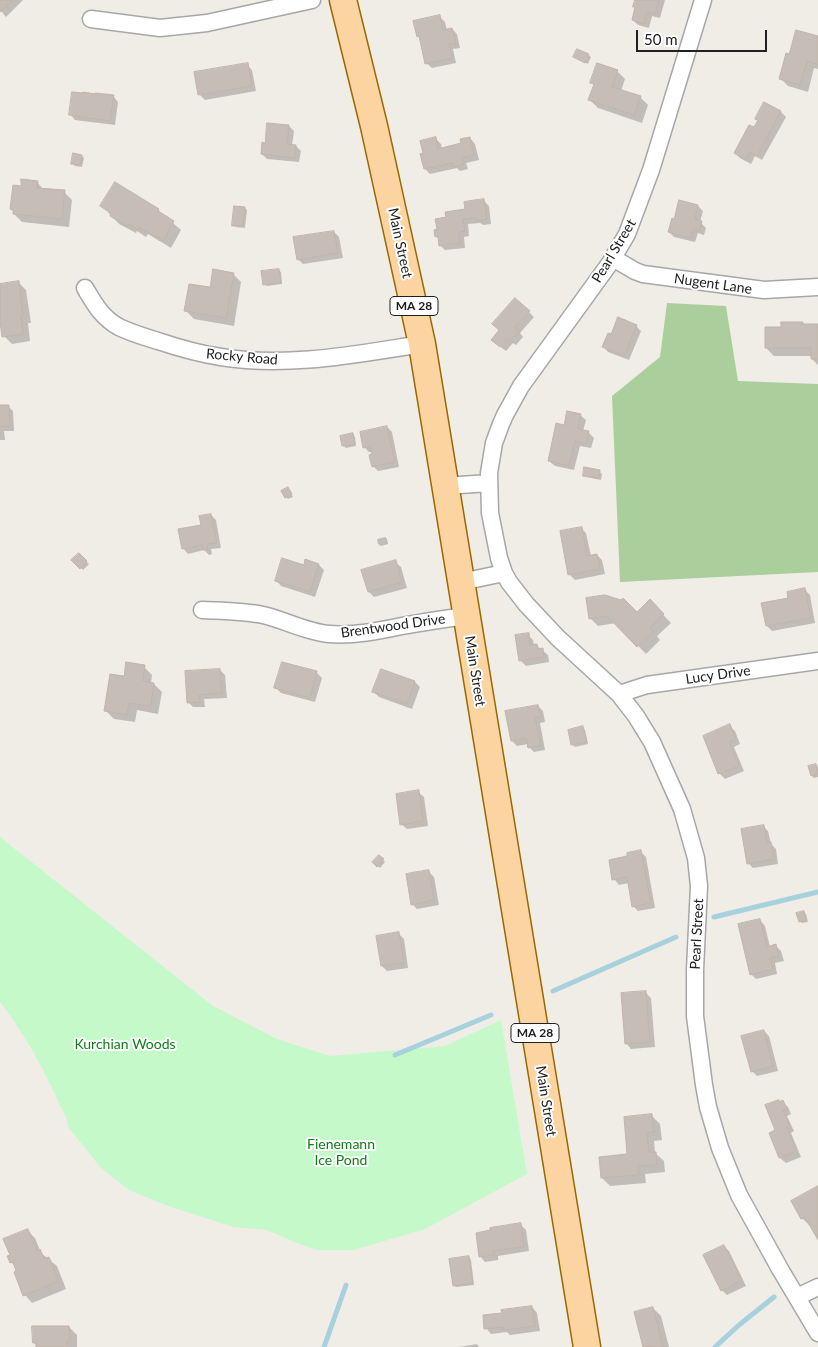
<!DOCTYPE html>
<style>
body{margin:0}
#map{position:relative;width:818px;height:1347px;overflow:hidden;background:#f0ede6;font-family:Lato,sans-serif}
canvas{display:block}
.scale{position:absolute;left:636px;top:30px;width:131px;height:22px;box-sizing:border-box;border:2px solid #202020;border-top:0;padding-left:6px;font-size:15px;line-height:18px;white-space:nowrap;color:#202020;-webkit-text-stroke:4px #fff;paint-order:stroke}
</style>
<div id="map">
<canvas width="818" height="1347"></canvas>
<div class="scale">50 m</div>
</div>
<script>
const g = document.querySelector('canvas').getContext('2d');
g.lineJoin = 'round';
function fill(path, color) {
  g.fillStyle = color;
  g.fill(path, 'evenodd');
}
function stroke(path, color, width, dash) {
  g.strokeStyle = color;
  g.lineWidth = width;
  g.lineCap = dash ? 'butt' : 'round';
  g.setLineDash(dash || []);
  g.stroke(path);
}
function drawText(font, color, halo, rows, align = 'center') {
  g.font = font + ' Lato,sans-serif';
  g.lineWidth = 4;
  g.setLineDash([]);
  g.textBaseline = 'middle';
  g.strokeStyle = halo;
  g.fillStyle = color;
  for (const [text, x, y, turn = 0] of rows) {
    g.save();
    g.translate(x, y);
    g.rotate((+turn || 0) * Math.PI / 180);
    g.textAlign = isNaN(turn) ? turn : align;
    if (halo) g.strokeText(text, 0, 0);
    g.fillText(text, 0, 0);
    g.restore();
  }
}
const forest = new Path2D(`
 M667,303L726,306L738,381L818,384V572L620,582L612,396L660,357Z`);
const park = new Path2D(`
 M0,837L213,1006L277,1039L330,1056L445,1046L501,1020L527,1174L425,1229L354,1250H316L297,1243L267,1230L233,1227L168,1206L129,1190L101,1168L68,1127L67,1120C48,1078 29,1039 0,1002Z`);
const shadow = new Path2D(`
 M0,0H23L6,17L0,10Z
 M636,0H665L660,18L652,16L649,28L638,25L633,20Z
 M440,17L445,22L447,30L452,29L457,34L460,48L453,49L456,63L432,68L426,63L421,40L418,36Z
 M818,38V69L814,68L808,92L788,86L780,78L790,56Z
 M588,55L591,57L588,64L575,57Z
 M247,65L252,70L256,91L205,100L200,95Z
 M617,71L625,79L621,91L640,97L648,105L642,123L598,108L590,100L595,86L592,83Z
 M113,96L118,102L115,125L75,120L70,114Z
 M765,103L781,112L786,117L762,160L755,156L751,164L740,158L735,153L754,129L759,121Z
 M289,126L294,131L292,146H296L301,151L299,162L267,159L262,154L266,144Z
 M435,138L441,144L442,149L463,144L470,138L475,144L479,160L466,163L468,169L460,171L457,168L430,174L425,169Z
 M82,156L84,158L82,167L75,166L72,163Z
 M37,182L44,190L64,192L72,200L69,227L22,222L14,214V212L12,209L22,188Z
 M484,201L489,206L491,224L483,225L480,223L468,224L469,236L464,237L465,248L445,250L440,245L439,239L436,236L438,230L447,219L466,210Z
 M102,206L158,210L181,230L171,248L148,234L146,237L137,231L136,233L119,224Z
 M698,206L703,211L700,222L706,228L704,235L698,233L695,242L674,237L669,232L675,220Z
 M245,208L247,210L245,228L236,227L234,225Z
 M334,232L339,237L343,258L303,264L298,259Z
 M278,270L281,272L282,284L267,286L264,284Z
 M233,274L241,282L234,326L194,319L186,311L211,289Z
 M18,282L26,290L31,323H28L30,341L12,344L4,336L2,326L0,324V285Z
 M529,312L534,317L520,333L523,337L516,345L513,343L506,351L498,345Z
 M802,323L804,325H818V365L812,359V356H774L766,348Z
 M636,326L641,331L629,360L608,352L603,346L611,336Z
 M8,406L13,411L14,431H4L5,440H0V407Z
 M580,415L586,420L583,431L589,433L594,438L591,448L580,446L574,470L555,466L549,461L565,426Z
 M387,427L392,432L399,467L378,471L373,466L372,452H369L364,447Z
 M353,435L355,437L356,446L346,448L344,446L342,437Z
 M599,471L602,474L601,480L586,477L584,475Z
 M290,491L293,497L288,499L286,497Z
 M211,515L216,520L221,548L211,549L212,554L209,555L204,550L188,554L183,548Z
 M581,528L586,533L591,556L597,555L602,560L605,574L575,580L569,574Z
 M385,537L387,539L388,544L381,546L378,544L377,539Z
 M79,554L89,564L83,570L73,560Z
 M306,561L319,565L324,570L315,597L281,586L276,580L304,567Z
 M395,562L401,567L407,588L374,597L369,592Z
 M805,590L810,595L815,623L772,631L767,626Z
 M587,599L637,614L650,601L671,623L657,636L660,640L646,654L616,623L598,626L590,618Z
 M528,635L533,640L534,645H536L548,655L549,662L526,666L520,660Z
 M283,663L317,673L322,678L315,702L281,693L276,688Z
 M144,667L152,675L151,683L154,684L162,692L158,714L137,710L135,722L114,719L106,711L125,678Z
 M220,670L225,675L227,698L204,699L205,707H193L188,702Z
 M382,670L415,682L420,687L412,709L379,697L374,692Z
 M538,706L543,711L545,722L540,723L545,750L534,752L529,747L528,744L517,746L512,741Z
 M729,726L735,731L740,744L734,747L744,771L725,779L720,774L704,736Z
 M583,728L585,730L588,744L575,747L573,745L569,731Z
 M816,765L818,767V777L814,778L812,776Z
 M418,792L424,797L428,826L407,829L401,824Z
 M763,826L768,831L771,844L776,849L778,864L753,868L748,863Z
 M641,852L646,857L655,908L638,911L633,906L629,883L619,885L614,879L628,857Z
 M379,856L385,862L380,868L373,862Z
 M429,872L434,877L439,905L417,909L412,904Z
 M804,912L806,914L808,922L802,923L800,921Z
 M760,920L765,926L770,947L776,946L781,951L784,961L775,963L777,974L756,979L751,974Z
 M399,934L404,939L408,968L387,971L382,966Z
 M646,993L651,998L655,1047L631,1049L626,1043Z
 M764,1031L769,1036L778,1071L757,1076L752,1071Z
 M778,1101L780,1103L782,1102L788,1107L791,1114L787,1116L794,1131L791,1133L801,1157L786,1163L780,1158L770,1134L777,1131Z
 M652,1116L660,1124L662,1140L654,1141L655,1153L664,1161L665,1172L645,1174L646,1183L610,1186L602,1178L629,1155Z
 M818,1187V1237L811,1225L810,1226L802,1218Z
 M521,1225L526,1230L529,1251L498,1256V1260L485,1262L480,1256Z
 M27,1230L35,1238L41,1253L57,1266L66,1289L32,1303L25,1295L16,1267L11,1262L12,1255Z
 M724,1246L729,1251L746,1286L727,1295L722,1290Z
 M469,1257L471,1260L474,1285L456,1287L454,1285Z
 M532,1307L537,1313L540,1331L510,1335L507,1332L491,1334L486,1328Z
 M653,1308L661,1316L669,1347H644L635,1313Z
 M69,1327L77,1335V1347H38L34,1343Z
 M477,1344L479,1347H459Z`);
const stream = new Path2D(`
 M714,917L818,892
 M553,991L676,937
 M395,1055L491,1015
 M324,1347L346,1285
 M715,1347L739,1325L774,1297`);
const building = new Path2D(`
 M0,0H13L0,12Z
 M635,0H659L655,14L647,12L644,24L632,20L635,7H633Z
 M440,15L443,30L452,28L456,43L449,44L452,58L425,64L419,36L417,37L413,21Z
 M796,30L818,36V65L807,61L800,85L779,79L786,53L789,54Z
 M577,49L589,54L585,63L573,57Z
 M248,63L252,86L198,95L194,72Z
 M597,63L618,70L612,87L641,96L634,115L588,100L594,84L590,83Z
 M72,92L83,93V92L95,94V93L114,95L110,121L69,115Z
 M764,102L781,111L757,156L750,152L745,160L734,153L749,125L754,127L758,120L755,119Z
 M267,123L289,125L287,144L296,145L295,158L261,154L262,142L265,143Z
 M436,137L438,149L461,143L460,139L470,137L474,155L462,158L463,164L454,167L453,163L424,169L420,154L423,153L420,141Z
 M73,153L82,155L80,165L71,164Z
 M21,179L38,181L37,188L65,190L62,219L13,214V210L10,209L13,185L21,186Z
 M115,182L159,209L158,211L174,221L163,241L139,227L138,230L129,224L127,226L110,216L111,213L100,206Z
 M484,199L487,219L477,221L476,218L463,219L465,231L459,232L460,243L439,246L438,236L435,237L434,230L437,229L435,219L446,217L445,212L465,209L464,202Z
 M679,200L698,205L695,219L702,221L699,231L693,229L690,238L668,232L672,218L674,219Z
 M234,206L245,207L243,226H232Z
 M334,231L338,253L297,260L293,237Z
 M213,269L234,273L226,318L184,311L189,284L210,287Z
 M279,269L281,282L263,285L261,271Z
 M19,281L23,315H21L23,334L2,337L0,321V284Z
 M515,298L530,311L515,327L519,331L510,341L507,339L500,347L491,340L499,330L492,324Z
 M618,317L637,325L624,356L602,347L608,333L611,334Z
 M781,322H803V324H818V359H811V348H765V327H781Z
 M0,405H9L10,426L0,427Z
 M567,411L581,414L578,429L589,431L586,444L575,441L569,466L548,461L556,423L564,425Z
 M387,426L395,462L372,467L369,455L372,454L370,446L363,448L360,432Z
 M353,433L355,444L342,446L340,436Z
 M584,467L600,470L599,478L583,476Z
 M288,487L292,494L285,498L281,491Z
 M211,514L217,543L207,544L208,549L203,550L202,545L182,549L178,529L201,525L199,516Z
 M582,527L587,556L597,554L600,569L568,575L560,531Z
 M79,553L87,561L80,569L71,560Z
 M282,558L304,565L305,559L319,564L310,592L275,581Z
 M396,560L402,582L368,592L361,570Z
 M805,588L811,618L766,626L761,603L788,598L787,592Z
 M605,595L621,600L623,598L637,612L650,599L664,614L650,628L654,631L637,647L607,616L589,619L586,598Z
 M529,633L530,645L537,644L538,649L543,648L544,657L519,661L515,635Z
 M126,662L145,665L143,681L154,683L151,706L129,703L127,715L104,711L110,674L124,676Z
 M282,662L317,671L310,698L274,688Z
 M220,669L222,693L199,695L200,702L187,703L185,671Z
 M381,669L415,681L407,704L372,692Z
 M538,705L541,717L535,718L541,745L528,748L526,738L511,741L505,711Z
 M730,724L736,739L729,742L739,766L718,774L703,736Z
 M583,726L587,742L571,745L568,730Z
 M816,764L818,774L811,776L808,766Z
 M419,790L423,821L400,825L396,794Z
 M764,825L767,843L771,842L774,859L747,864L741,829Z
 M641,850L651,903L632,907L627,877L612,880L609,860L627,856V853Z
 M379,855L384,859L377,867L372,862Z
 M429,870L434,900L411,905L406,874Z
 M804,911L806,920L799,922L796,913Z
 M760,919L767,947L776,944L779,956L770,958L773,969L750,975L738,924Z
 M399,932L404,963L381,966L376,936Z
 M646,991L650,1042L625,1044L621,993Z
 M764,1030L773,1066L751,1072L741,1036Z
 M779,1100V1102L783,1100L787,1109L783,1111L790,1126L787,1127L796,1151L779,1158L769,1133L775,1130L765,1105Z
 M652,1114L654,1132L647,1133L649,1152H656L657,1165L638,1166L639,1175L601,1178L599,1157L627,1154L624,1117Z
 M818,1186V1240L805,1217L801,1219L791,1201Z
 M521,1223L524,1247L493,1251L494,1255L479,1257L476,1233L490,1230V1228Z
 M28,1229L37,1251L40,1249L44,1259L49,1257L59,1281L23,1296L14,1272L16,1271L13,1262L10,1263L7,1256L10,1255L3,1239Z
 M724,1245L742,1280L721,1291L703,1255Z
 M469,1256L473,1283L453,1286L449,1259Z
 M532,1306L535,1326L504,1330L503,1327L484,1329L483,1315L502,1313L501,1310Z
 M653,1307L663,1347H652V1346L643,1347L634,1312Z
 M32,1326H69L70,1340H67V1347H36V1343H33Z`);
const street = new Path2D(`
 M703,0L651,170L627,234L610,263L521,386L505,415L501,424L494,443L489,473L490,513L499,558L504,573L509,582L526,604L558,638L619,694L636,716L652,742L682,809L696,858L699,886L695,970V1016L704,1085L708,1107L720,1148L739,1195L780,1269L818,1333
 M91,19L160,28L207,23L312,0
 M613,258L635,271L643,274L764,290L818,287
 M85,288C94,303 102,318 119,327C131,333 145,337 158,341C179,348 200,354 221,357C288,368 356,354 422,344
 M445,486L489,483
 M461,582L504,573
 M202,610C222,611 243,611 263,615C285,620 306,632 329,634C354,636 378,631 402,626C423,622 445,619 466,616
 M619,694L647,685L818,661
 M797,1297L818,1287`);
const primary = new Path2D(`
 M343,0L374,126L422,344L587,1347`);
const shields = [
 [414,306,48],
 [535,1033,48]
];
const shieldNames = [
 ["MA 28",414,306],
 ["MA 28",535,1033]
];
const streetNames = [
 ["Main Street",400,243,78],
 ["Pearl Street",614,251,-59],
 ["Nugent Lane",713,284,8],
 ["Rocky Road",242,357,5],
 ["Brentwood Drive",393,626,-8],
 ["Main Street",475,671,81],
 ["Lucy Drive",718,675,-8],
 ["Pearl Street",697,934,-87],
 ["Main Street",546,1101,81]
];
const parkNames = [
 ["Kurchian Woods",125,1044],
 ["Fienemann",341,1144],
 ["Ice Pond",341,1160]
];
fill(forest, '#abcf9c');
fill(park, '#c5f9c9');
fill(shadow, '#0003');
stroke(stream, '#a7d1dd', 5);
fill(building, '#c5bdb6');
stroke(building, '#c2b4a9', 1);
stroke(street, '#a7a7a7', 19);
stroke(primary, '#9a6801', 29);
stroke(street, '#fff', 16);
stroke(primary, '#fbd4a1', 26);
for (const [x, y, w] of shields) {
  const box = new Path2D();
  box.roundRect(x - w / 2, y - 9.5, w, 19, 4);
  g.fillStyle = '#fff';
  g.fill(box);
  stroke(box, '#202020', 1);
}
drawText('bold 12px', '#202020', null, shieldNames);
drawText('14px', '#202020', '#fff', streetNames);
drawText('14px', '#0d7f17', '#fff', parkNames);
</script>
